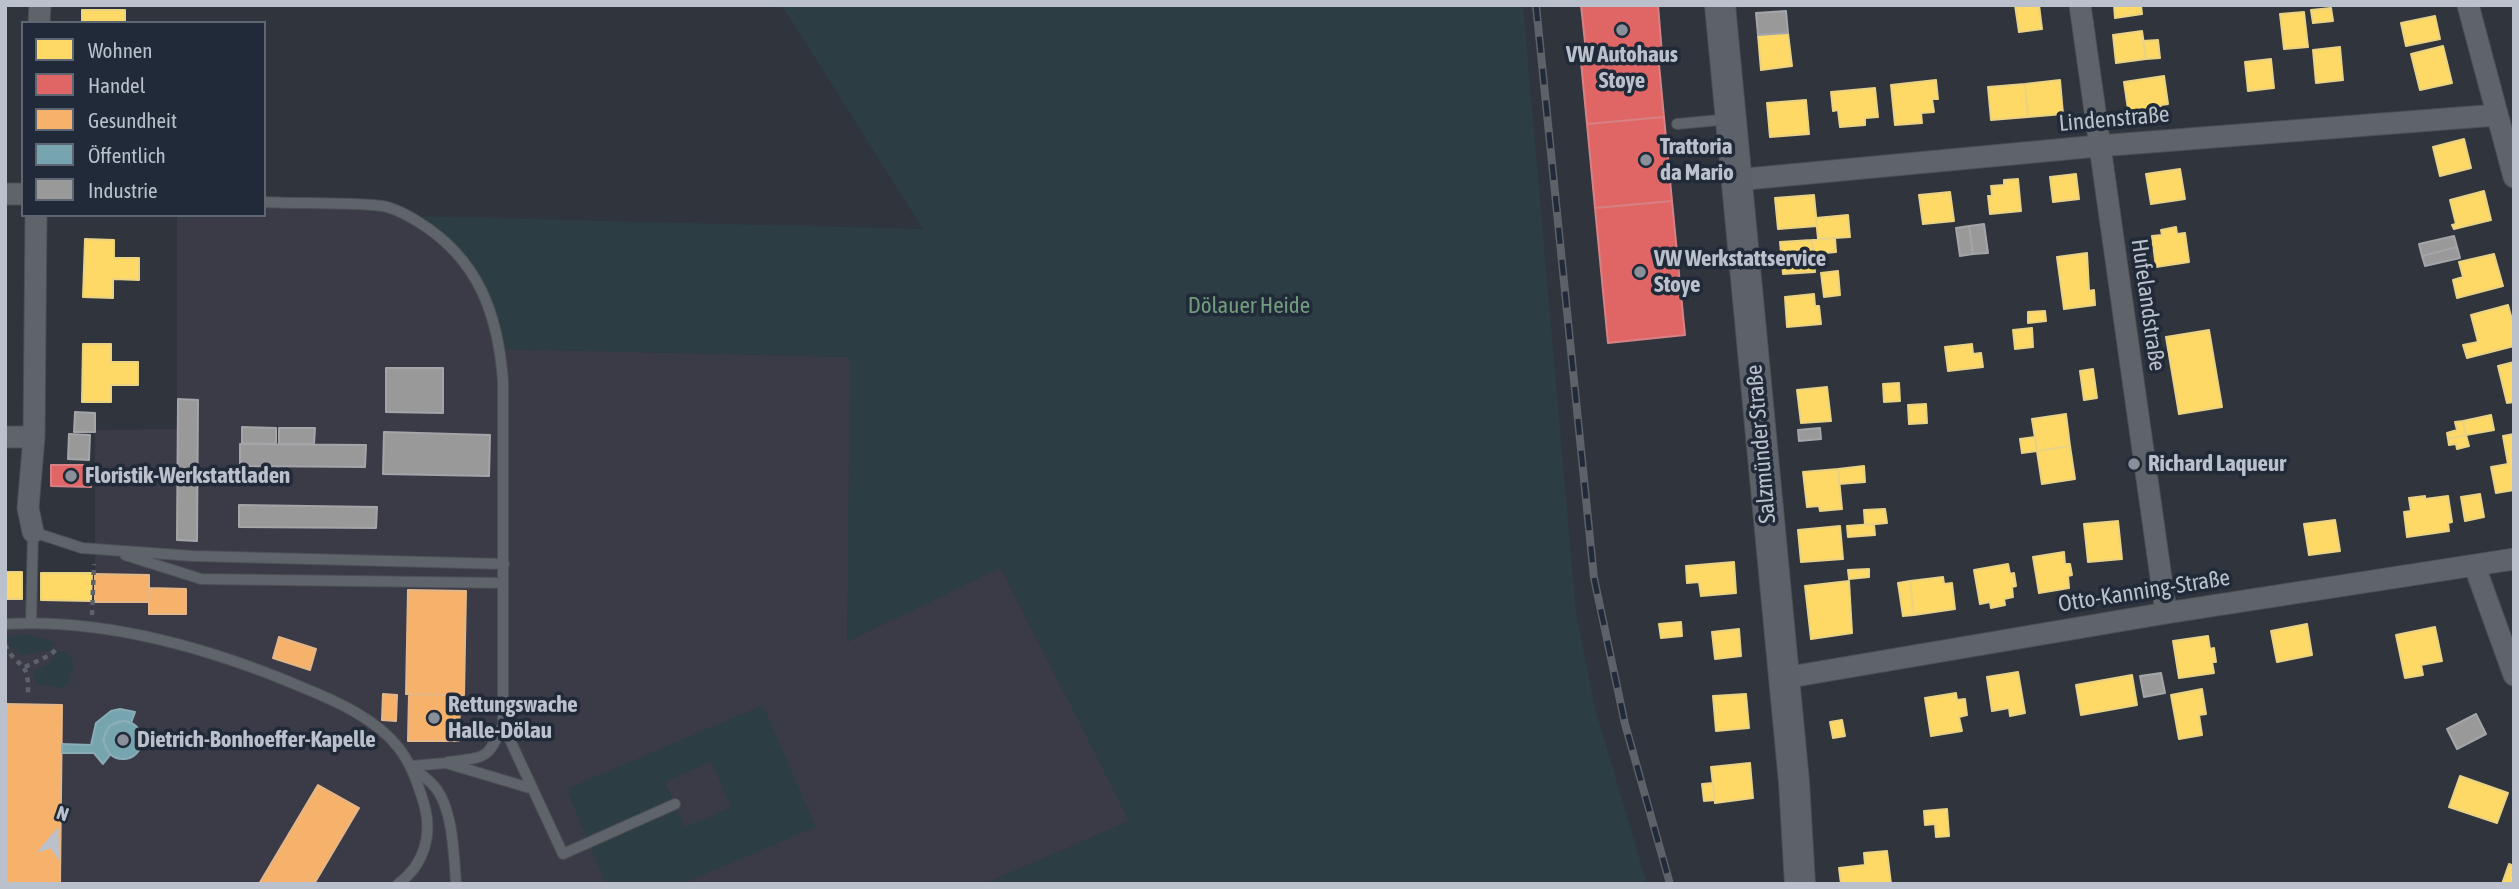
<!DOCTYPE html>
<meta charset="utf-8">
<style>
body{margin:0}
#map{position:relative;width:2519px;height:889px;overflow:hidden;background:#2f343d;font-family:"Asap Condensed",sans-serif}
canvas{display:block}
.frame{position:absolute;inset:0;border:7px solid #bac1cc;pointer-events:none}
.legend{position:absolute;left:21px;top:21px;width:245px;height:196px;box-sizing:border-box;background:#212a38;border:2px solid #5e6673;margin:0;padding:9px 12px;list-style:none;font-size:21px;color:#bac1cc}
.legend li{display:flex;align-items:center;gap:14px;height:35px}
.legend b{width:35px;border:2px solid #5e6673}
.north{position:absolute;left:21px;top:798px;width:70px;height:70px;-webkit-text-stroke:5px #212a38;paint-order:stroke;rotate:19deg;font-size:19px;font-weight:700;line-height:28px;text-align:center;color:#bac1cc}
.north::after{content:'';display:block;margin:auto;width:24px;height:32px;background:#bac1cc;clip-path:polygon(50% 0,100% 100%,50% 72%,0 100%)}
</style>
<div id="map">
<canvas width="2519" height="889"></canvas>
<div class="frame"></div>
<ul class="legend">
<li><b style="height:19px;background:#ffd966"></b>Wohnen</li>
<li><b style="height:19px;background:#e06666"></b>Handel</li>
<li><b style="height:19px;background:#f6b26b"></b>Gesundheit</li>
<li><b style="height:19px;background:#76a5af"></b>Öffentlich</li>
<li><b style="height:19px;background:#999"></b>Industrie</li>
</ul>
<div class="north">N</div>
</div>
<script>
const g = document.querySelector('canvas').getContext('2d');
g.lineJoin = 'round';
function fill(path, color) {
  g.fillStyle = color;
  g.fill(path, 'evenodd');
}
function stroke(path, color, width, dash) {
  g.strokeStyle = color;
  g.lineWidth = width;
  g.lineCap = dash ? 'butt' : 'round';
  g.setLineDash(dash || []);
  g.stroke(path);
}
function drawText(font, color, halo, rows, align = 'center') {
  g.font = font + ' "Asap Condensed",sans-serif';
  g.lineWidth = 7;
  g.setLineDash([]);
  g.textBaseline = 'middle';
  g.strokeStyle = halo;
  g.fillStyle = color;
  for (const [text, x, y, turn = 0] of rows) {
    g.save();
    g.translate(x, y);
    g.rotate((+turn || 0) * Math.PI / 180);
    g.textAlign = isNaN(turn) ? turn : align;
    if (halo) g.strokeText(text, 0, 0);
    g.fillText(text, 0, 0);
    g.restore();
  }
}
const medical = new Path2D(`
 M264,202L384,206L410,216L469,268L501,349L854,357L847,642L1000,567L1130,821L984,884H5V600L95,601V430L177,429V215H264Z`);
const green = new Path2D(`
 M777,5H1523L1576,613L1595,708L1647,884H984L1129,821L1001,568L847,642L850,357L501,349L469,268L410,216L923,229L785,10Z
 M30,635L49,640L55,644L51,650L21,655L10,646L7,638L13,636Z
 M63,651L70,654L74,664L68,684L63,688L36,684L33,677L35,670L49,664L57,652Z
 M763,705L816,827L682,884H606L566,789ZM711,762L731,807L685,827L665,782Z`);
const homes = new Path2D(`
 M2015,5H2039L2042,29L2019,32Z
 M2114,5H2141L2142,14L2115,18Z
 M2331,8L2333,21L2313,23L2311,10Z
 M82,10H125V23H82Z
 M2304,12L2308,47L2284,49L2280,14Z
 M2435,16L2440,39L2406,46L2401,23Z
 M2142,31L2146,59L2116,63L2113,35Z
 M1788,33L1792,66L1761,70L1758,35Z
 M2158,40L2160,58L2146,59L2143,41Z
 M2443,46L2452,83L2420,90L2411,54Z
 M2340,47L2343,80L2316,83L2313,50Z
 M2271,59L2274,88L2248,91L2245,62Z
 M2164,76L2168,104L2161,105L2162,112L2129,116L2124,82Z
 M1936,80L1938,99H1932L1934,112L1921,113L1922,123L1895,125L1891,85Z
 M2060,80L2063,114L2028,117L2025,84Z
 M2025,84L2028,117L1991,120L1988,87Z
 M1875,88L1878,117L1865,118V125L1840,127L1838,110L1833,111L1831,92Z
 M1806,100L1809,134L1770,137L1767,103Z
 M2464,139L2471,168L2440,176L2433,147Z
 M2180,169L2185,199L2151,204L2146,174Z
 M2076,174L2079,199L2053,202L2050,177Z
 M2018,179L2021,211L1990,214L1988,196H1992L1991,186L2004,185V180Z
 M2484,191L2491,220L2454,229L2452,225L2456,224L2450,200Z
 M1950,192L1954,221L1923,224L1919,195Z
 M1814,195L1817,226L1778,229L1775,198Z
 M1848,215L1850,237L1818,239L1816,218Z
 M2176,227L2177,234L2185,233L2189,262L2156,267L2152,236L2162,235L2161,230Z
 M1835,238L1836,252L1813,254L1812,240Z
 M85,239L114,240V258H139V280L113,279V298L83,297Z
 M1812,240L1815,272L1783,274L1780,242Z
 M2087,253L2089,291L2094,290L2095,305L2064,309L2057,257Z
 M2494,254L2503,286L2457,298L2453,280L2463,277L2459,262Z
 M1838,271L1840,295L1824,297L1821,273Z
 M1814,294L1815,306H1819L1821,324L1787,327L1785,297Z
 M2508,305L2514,327V346L2467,358L2463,345L2478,342L2471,315Z
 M2045,311L2046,321L2028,323V312Z
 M2032,328L2033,347L2015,349L2013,330Z
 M2209,330L2222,407L2179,414L2166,337Z
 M83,344H111V362H138V385H111V402H82Z
 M1972,344L1973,354L1981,353L1983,367L1948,371L1945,347Z
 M2514,362V402L2507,403L2498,366Z
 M2093,369L2097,398L2084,400L2080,371Z
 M1899,383L1900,401L1884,402L1883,384Z
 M1827,387L1831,421L1801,423L1797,390Z
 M1926,404L1927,423L1909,424L1908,405Z
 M2066,414L2070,446L2037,451L2032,419Z
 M2491,415L2494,430L2466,435L2463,421Z
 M2463,421L2466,435L2448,439L2447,433L2457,430L2455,422Z
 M2514,434V490L2496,493L2491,467L2508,464L2503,436Z
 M2466,435L2469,446L2457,449L2456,444L2449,445L2448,439Z
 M2035,437L2037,451L2022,453L2020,439Z
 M2070,446L2075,479L2042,484L2037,451Z
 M1864,466L1865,482L1839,484L1838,469Z
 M1838,469L1842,509L1820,511L1819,506L1807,507L1803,472Z
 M2480,494L2484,517L2465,521L2461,497Z
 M2425,496V499L2448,496L2452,522L2448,523L2449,531L2407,537L2404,512L2411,511L2409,498Z
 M1885,509L1887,523L1865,525L1864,510Z
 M2335,520L2340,551L2309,555L2304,524Z
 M2118,521L2122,559L2088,562L2084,524Z
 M1874,524L1875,535L1848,537L1847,526Z
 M1840,526L1843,559L1801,562L1798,530Z
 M2064,552L2065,564H2070L2072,575L2068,576L2069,588L2039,593L2033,557Z
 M1734,562L1736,593L1701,596L1699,582L1687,583L1686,566Z
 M2008,564L2010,574L2014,573L2016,586L2012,587L2013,597L2004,599L2005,605L1991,608L1990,602L1980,604L1974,570Z
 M1869,569V577L1849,579L1848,570Z
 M5,572H22V599H5Z
 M41,573H92L91,601L41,600Z
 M1943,577L1944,584L1952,583L1955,609L1914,615L1910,581Z
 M1849,581L1852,633L1811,639L1805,586Z
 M1910,581L1914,615L1903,616L1898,583Z
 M1681,622L1682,636L1661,638L1659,624Z
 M2307,624L2312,655L2277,662L2271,631Z
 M2435,627L2442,661L2421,665L2423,675L2405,678L2396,635Z
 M1739,629L1741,656L1715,659L1712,632Z
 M2208,636L2210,649L2214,648L2216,662H2212L2214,673L2179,678L2173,641Z
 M2018,672L2025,713L2010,716L2009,708L1992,711L1987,677Z
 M2132,675L2137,705L2081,715L2076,685Z
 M2202,689L2206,714L2199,715L2202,735L2179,739L2171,695Z
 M1956,693L1957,700L1965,699L1967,715L1959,717L1962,731L1931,736L1925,698Z
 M1746,694L1749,728L1716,731L1713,696Z
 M1842,720L1845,736L1833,738L1830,722Z
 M1750,763L1753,798L1715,803L1711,767Z
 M2460,776L2508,793L2497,823L2449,807Z
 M1713,783L1715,800L1704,801L1702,784Z
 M1947,809L1949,836L1936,837L1935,824L1925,825L1924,811Z
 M1887,851L1891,884H1841L1839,868L1865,865L1864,853Z
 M2509,864L2514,866V884H2502Z`);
const shops = new Path2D(`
 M1581,5H1658L1662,54L1587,61Z
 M1658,54L1664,117L1587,124L1581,62Z
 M1664,117L1672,201L1595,208L1587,124Z
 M1672,201L1685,335L1608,343L1595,208Z
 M51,465H91V487L51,486Z`);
const health = new Path2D(`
 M95,574L149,575V602H95Z
 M149,588L186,589V614H149Z
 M408,590L466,591L464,695L406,694Z
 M279,637L316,649L310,670L273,658Z
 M383,694L397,695L396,721L382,720Z
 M409,694L460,695L459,741H408Z
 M5,704L62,705L60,884H5Z
 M318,785L359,808L314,884H259Z`);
const public = new Path2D(`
 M120,709L135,712L131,723L124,721L109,726L103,740L110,755L103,764L94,753H62V744L91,745L96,723L111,711Z
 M104 740a19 19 0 1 1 38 0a19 19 0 1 1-38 0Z`);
const industry = new Path2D(`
 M1786,11L1788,33L1758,35L1756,13Z
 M1984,224L1988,253L1973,254L1969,226Z
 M1969,226L1973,254L1960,256L1956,228Z
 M2454,236L2457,247L2422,256L2419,244Z
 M2457,247L2460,258L2425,266L2422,256Z
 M386,368H443V413L386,412Z
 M178,399L198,400L197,541L177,540Z
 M75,412L95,413V432H74Z
 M242,427L276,428V444L242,443Z
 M279,428H315L314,444H279Z
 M1820,428L1821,439L1799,441L1798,430Z
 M384,432L490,435L489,476L383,474Z
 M69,434L90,435L89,460L68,459Z
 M240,444L366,445L365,467L240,466Z
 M239,505L377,507L376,528L239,527Z
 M2161,673L2165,693L2144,697L2140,676Z
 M2476,714L2486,734L2457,749L2447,729Z`);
const path = new Path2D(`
 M92,615L94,564
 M5,645C19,672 29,657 28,695
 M25,667L50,655L59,647`);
const lane = new Path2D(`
 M1677,124L1730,119
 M264,202C303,204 343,202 382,206C395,208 409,216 420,223C479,260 498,315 503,381V725L563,854L675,804
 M125,555L201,579L503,583
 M31,622L33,532L82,548L193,556L504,564
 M5,624C105,618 213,649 304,688C336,701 376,719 398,747C411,763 418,784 424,804C433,835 424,865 398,884
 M448,762C485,757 487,761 503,725
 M411,766L446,763L533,789
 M413,767C420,774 428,779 434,786C453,807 454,856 456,884`);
const street = new Path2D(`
 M2080,5L2166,613
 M2468,5L2514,177
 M39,23L40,5
 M1736,180L2098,146L2497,115
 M5,194H23
 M5,437H34
 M33,532L28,508L34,437L36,215
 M2475,567L2514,675
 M1784,678L2166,613L2514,559`);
const secondary = new Path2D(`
 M1720,5L1794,782L1800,884`);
const rail = new Path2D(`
 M1536,5L1594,578L1625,724L1670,884`);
const markers = [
 [1622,30,7,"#89909a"],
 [1646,160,7,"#89909a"],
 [1640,272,7,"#89909a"],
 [2134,464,7,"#89909a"],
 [71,476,7,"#89909a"],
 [434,718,7,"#89909a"],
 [123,740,7,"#89909a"]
];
const poiNames = [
 ["VW Autohaus",1622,55,"center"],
 ["Stoye",1622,81,"center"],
 ["Trattoria",1660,147],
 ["da Mario",1660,173],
 ["VW Werkstattservice",1654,259],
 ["Stoye",1654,285],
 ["Richard Laqueur",2148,464],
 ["Floristik-Werkstattladen",85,476],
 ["Rettungswache",448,705],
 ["Halle-Dölau",448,731],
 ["Dietrich-Bonhoeffer-Kapelle",137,740]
];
const streetNames = [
 ["Lindenstraße",2114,119,-5],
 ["Hufelandstraße",2148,305,82],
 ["Salzmünder Straße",1761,444,-95],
 ["Otto-Kanning-Straße",2144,591,-9]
];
const parkNames = [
 ["Dölauer Heide",1249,306]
];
fill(medical, '#3b3b48');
fill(green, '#2c3e43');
fill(homes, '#ffd966');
stroke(homes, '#ead285', 2);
fill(shops, '#e06666');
stroke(shops, '#d58185', 2);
fill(health, '#f6b26b');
stroke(health, '#e4b688', 2);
fill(public, '#76a5af');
stroke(public, '#8aadb8', 2);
fill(industry, '#999');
stroke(industry, '#a3a5a8', 2);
stroke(lane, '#4b4f55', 12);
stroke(street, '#4b4f55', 23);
stroke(secondary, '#4b4f55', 32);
stroke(path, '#5c6267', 4.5, [5, 5]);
stroke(lane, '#5f636a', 10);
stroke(street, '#5f636a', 21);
stroke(secondary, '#5d6169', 30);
stroke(rail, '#5d6168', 8);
stroke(rail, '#212a38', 5, [16]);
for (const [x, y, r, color] of markers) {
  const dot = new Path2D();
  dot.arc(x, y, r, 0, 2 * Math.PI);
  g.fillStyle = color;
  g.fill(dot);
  stroke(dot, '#212a38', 2.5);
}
drawText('bold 23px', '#bac1cc', '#212a38', poiNames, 'left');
drawText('23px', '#bac1cc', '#212a38', streetNames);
drawText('23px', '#729c7d', '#212a38', parkNames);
</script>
